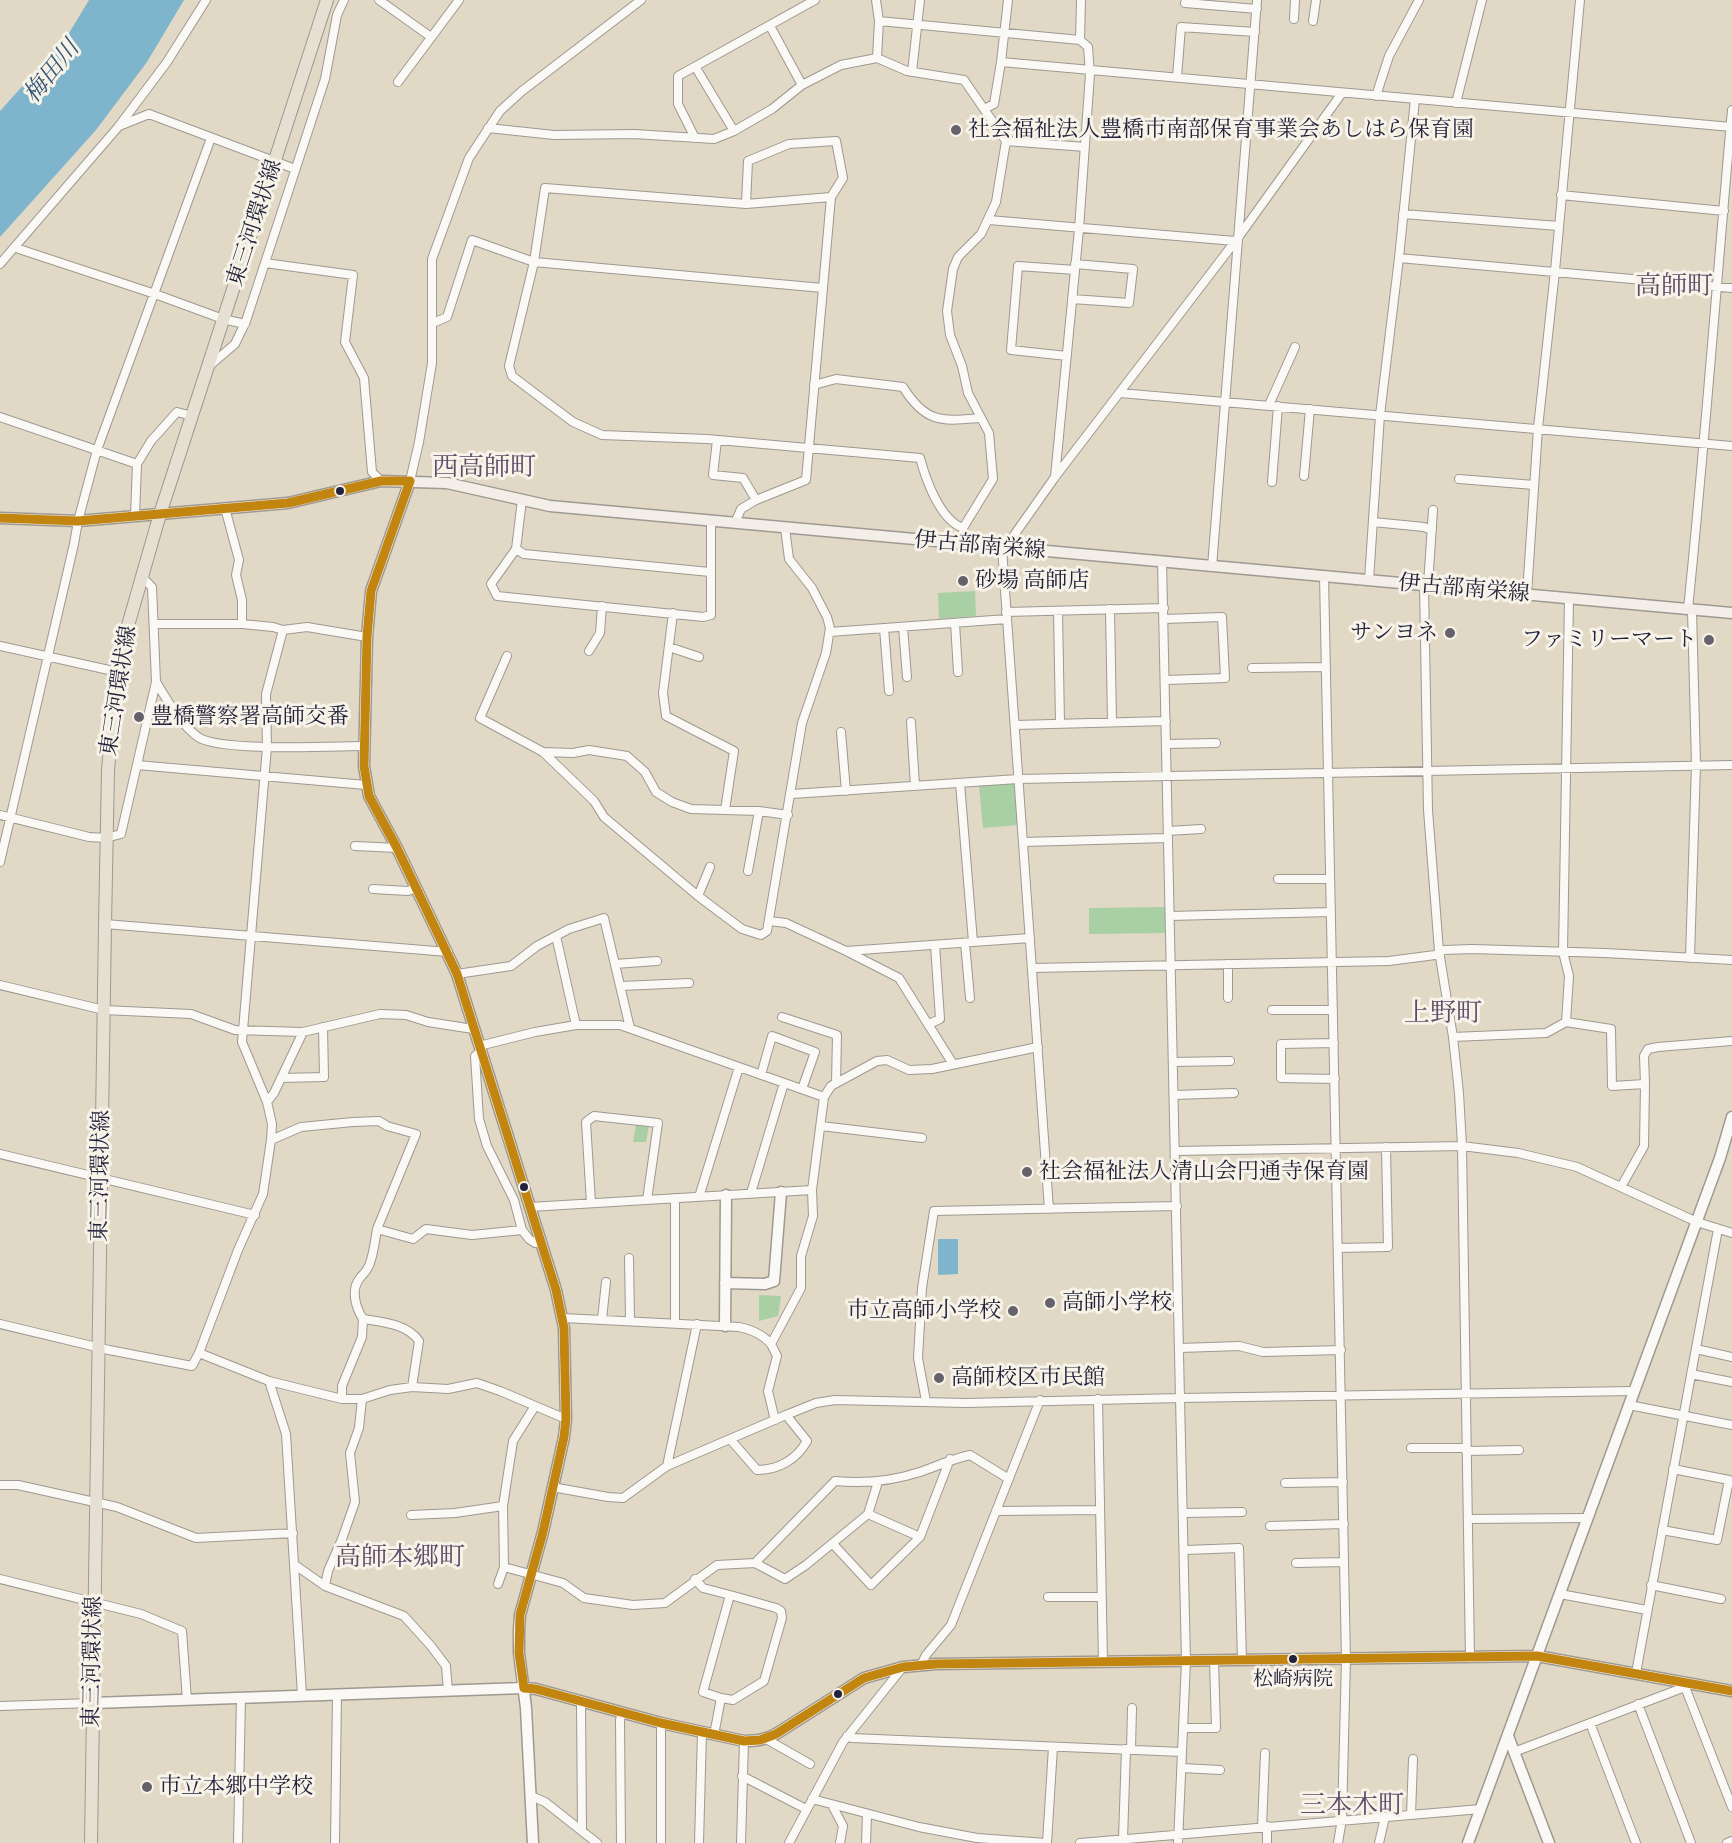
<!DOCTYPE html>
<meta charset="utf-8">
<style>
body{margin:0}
canvas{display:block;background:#e1d8c6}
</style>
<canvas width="1732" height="1843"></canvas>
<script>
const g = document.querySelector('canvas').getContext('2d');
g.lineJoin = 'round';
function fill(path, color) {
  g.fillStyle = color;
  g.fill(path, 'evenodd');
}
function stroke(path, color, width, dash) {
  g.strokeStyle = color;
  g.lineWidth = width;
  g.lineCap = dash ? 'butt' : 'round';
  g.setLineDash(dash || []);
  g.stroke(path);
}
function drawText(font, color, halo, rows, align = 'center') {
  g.font = font + ' "EB Garamond","Noto Serif JP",serif';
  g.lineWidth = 6;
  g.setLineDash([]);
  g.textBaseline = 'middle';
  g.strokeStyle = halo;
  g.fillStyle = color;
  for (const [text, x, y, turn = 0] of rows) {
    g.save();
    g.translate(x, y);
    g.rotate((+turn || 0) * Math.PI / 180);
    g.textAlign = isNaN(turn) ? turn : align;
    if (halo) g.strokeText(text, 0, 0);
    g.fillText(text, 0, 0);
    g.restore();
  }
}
const green = new Path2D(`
 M975,591L976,616L939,619L938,593Z
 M1014,783L1018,825L983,828L979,785Z
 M1166,907L1167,933L1089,934V908Z
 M636,1125L649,1126L646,1142H633Z
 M759,1295L781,1296L778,1316L759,1321Z`);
const water = new Path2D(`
 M89,0H184L147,62L96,130L0,237V111L66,38Z
 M938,1239H958V1274L938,1275Z`);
const minor = new Path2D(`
 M379,0L431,37
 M876,0L879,21L877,58L907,71L964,80L1006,141L996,202L981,234L958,257L953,269L947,311L950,335L962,366L968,393L989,433L993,479L963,528L965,544
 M1185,3L1257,9
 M1294,19L1295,0
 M879,21L1080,40
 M1313,21L1316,0
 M770,26L802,85
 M1001,62L1732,127
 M696,68L734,131
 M912,72L920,0
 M1177,77L1181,27L1255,32
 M398,82L459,0
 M1376,96L1389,56L1419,0
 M1456,103L1482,0
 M984,109L994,104L1001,62L1008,0
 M119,126L149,114L295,169
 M488,128L554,135L634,134L714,139L734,131L772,109L802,85L841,65L877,58
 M695,138L678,104V76L815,0
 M1006,141L1085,147
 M1561,195L1724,211
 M746,204L748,161L789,144L836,141L843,178L831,197L746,204L545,188L534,262L509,366L512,376L573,422L602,435L707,439L920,458C926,480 940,520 963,528
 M1403,214L1559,226
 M989,220L1235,241
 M16,246L19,249L155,294L223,319L245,324
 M1399,258L1732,288
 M265,263L353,275L345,342L364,378L372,472L381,481
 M0,264L119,126L167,62L206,0
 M823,288L831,197
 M1072,299L1129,303L1133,269L1075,264
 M433,323L447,317L472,240L534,262L823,288L806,480L756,500L741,509L735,523
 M1067,356L1011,350L1018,266L1075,270
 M208,367L235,344L246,321L325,79L337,15L344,0
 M814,385L836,379L903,387C926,424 942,421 981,418
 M1120,393L1732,446
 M1269,405L1295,347
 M0,417L137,464
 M717,440L713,475L743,478L756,500
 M1304,476L1310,409
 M1055,477L1079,229L1090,74L1088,47L1080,40L1081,0
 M1459,479L1534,485
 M410,481L419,442L432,363V259L469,158L500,111L522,91L641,0
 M1272,482L1278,406
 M522,500L516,549L491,584L497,596L703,617L711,615V521
 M225,508L239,560L236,575L242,600V624
 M135,516L137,464L151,441L177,412L192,416
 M1373,522L1424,527L1432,530
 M1002,548L1049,1209
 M1005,548L1055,477L1240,235L1342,93
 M516,549L524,554L710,572
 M1212,567L1257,0
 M1324,576L1346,1659L1342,1819L1338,1843
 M1369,580L1380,415L1399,258L1415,99
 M1424,585L1428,810L1439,951L1453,1037L1459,1093L1462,1146L1470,1658
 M1428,585L1433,510
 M1527,594L1538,428L1555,271L1580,0
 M1569,598L1563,952L1569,976L1566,1022L1611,1029L1612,1086L1645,1084L1644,1146L1621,1187
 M1110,609L1112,722
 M1688,609C1705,443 1717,277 1732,110
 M1058,611L1060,723
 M1006,612L1164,608
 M673,613L663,693L666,716L734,751L725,810
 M1164,619L1222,617L1225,678L1166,680
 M955,623L958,672
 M154,624H242L273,627L283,630L307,627L367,637
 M903,627L907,677
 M884,628L889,691
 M830,632L1007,619
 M0,646L118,672
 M669,647L699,657
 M589,651L600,633L602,606
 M507,656L480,718L543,752L573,753L589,750L627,756L645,772L656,792L672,802L691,809L759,811L788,815
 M1252,668L1326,667
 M156,682C168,701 180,724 198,737C219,752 334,746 365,746
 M911,722L915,786
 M1015,725L1166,721
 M841,732L846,791
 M1167,744L1216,743
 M543,752L594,801L604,817L698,896L742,929L761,935L767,931L802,723L826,653L830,628L827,617L812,588L789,559L785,528
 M137,765L366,785
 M960,783L973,942
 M792,794L1018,779L1732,765
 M0,815L89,837L106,838L121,834L156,682L152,587L142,577
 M1168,831L1201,829
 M1023,842L1168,838
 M355,846L397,848
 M0,862L74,544L78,521L97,450L211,138
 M748,871L759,811
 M1278,879H1330
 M373,889L408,891L416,888
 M698,896L710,867
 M1170,916L1331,912
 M769,921L786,923L846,951L1030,938
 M105,924L448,952
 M556,936L576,1025
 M965,943L970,998
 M846,951L899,978L953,1064
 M1690,958L1696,765L1692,610
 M615,964L657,961
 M1228,964V998
 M1032,968L1389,961L1435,955L1444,950L1472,949L1605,953L1732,960
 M457,974L511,966L537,946L569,929L604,918L630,1028
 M0,985L104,1010L191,1014L235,1030L303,1032L380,1014L406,1015L428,1022L473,1029
 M621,986L689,983
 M1272,1010H1333
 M782,1017L837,1035L836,1083
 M929,1024L940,1019L935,945
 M1453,1037L1546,1033L1566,1022
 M1334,1043L1281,1044V1078L1335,1079
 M479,1046L535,1032L576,1025H620L824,1097
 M481,1051L475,1056L479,1119L487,1146L514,1200L522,1230L529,1239L535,1243L541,1242
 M1173,1062L1230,1061
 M761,1075L772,1036L815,1052L802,1089
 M281,1078L324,1077L323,1027
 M1645,1084L1644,1056L1648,1049L1658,1047L1732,1041
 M1174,1095L1234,1093
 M267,1102L274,1093L303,1032
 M821,1126L922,1138
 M271,1140L301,1127L353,1122L379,1121L387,1126L416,1134L377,1229L413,1239L426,1229L472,1235L522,1230
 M1175,1151L1462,1146L1518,1153L1577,1167L1697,1222L1732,1233
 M0,1154L255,1215
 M751,1193L784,1083
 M699,1197L739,1067
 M675,1198V1323
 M591,1203L586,1122L594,1116L658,1123L647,1200
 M530,1207L812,1190L824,1097L831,1086L877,1061L887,1060L909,1070L932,1069L1038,1047
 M377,1229C375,1240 374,1252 370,1263C368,1270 364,1273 360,1278C350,1290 356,1308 363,1319C383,1322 407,1324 419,1341L412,1387
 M1338,1248L1388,1247L1386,1147
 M629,1258L630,1321
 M563,1318L739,1327C752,1330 762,1334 771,1344L801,1288V1256L813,1216L812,1190
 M602,1319L606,1282
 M0,1324L109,1350L192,1366L199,1353L269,1381L342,1399H362L390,1390L412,1387L448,1389L477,1383L500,1391L566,1419
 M771,1344L777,1356L768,1391L775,1420
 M1180,1348L1239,1346L1263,1352L1341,1350
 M1696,1349L1732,1357
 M199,1353L238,1250L263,1194L271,1140L272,1124L267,1102L242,1042L267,747L266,694L283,630
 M1691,1374L1732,1382
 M269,1381L286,1434L302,1695
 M342,1399V1386L362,1337L363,1319
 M1098,1399L1103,1662
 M926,1401L918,1358L922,1288L934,1211L1177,1206
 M1629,1405L1732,1425
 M535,1406L513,1441L503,1506L504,1567L563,1583L584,1598L633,1605L665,1603L717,1565L755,1563L835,1481C864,1484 892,1481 920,1472C937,1466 952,1459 970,1455L1009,1479
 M730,1439L757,1470C779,1470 797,1459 807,1441L786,1415
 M1411,1448H1466
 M1466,1451L1519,1450
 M667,1466L697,1324
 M1285,1483L1343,1482
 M0,1485H18L117,1507L196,1538L293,1533
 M552,1487L608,1497L623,1498L667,1466L786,1415L816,1403L835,1400L966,1403L1180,1398L1162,562
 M996,1511L1100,1510
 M1184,1513L1242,1512
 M868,1514L920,1537
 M411,1515L455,1513L503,1506
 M1468,1519L1588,1518
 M1270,1526L1344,1524
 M1662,1530L1717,1540L1729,1480L1673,1469
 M833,1544L871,1585L920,1537L950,1459
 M1185,1550L1239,1548L1242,1660
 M755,1563L785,1579L806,1565L868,1514L878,1482
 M1296,1563L1344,1562
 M295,1565L325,1586L404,1616L431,1646L446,1666L448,1691
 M0,1579L141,1614L182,1631L187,1700
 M695,1579L703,1588L730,1595
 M498,1584L504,1567
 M1651,1585L1721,1599
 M325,1586L328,1571L342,1539L355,1502L350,1453L359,1428L362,1399
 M1560,1594L1647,1610
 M1048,1597H1102
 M921,1665L926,1655L951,1625L1040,1400
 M1636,1673L1718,1229
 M1685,1687L1732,1807
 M581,1701L582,1831
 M1638,1704L1691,1843
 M0,1706L93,1703
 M661,1723V1843
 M1590,1723L1636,1843
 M1183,1728H1216L1214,1660
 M714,1735L721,1698L703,1692L730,1595L776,1608L781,1611L782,1618L764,1681L733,1700L721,1698
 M847,1736L852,1738L1182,1752
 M766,1739L810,1764
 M1131,1750L1132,1708
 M1514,1752L1685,1687L1687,1683
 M1182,1768L1220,1770
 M742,1776L806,1809
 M531,1796L545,1802L597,1843
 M812,1799L919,1827L977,1838L1046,1843
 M832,1805L843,1826L840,1843
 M1411,1815L1413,1759
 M1262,1827L1265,1753
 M1123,1839L1126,1749
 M238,1843L241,1697
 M335,1843L337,1694
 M621,1843L620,1720L622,1712
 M699,1843L702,1732
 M741,1843L744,1741
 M789,1843L843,1742L903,1667
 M866,1843L867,1814
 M1047,1843L1053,1747
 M1080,1843L1481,1809
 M1178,1843L1186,1661L1180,1398L1634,1391
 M1267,1843V1826
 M1379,1843L1385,1817
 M1727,1843L1732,1841`);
const tertiary = new Path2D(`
 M410,481L371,591L367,637L364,766L369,796L397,848L457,974L556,1290L564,1328L566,1419L564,1437L543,1532L520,1615L519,1630V1653L526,1708L533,1843
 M725,1283L765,1284L774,1281L781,1192
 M725,1326L726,1195
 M93,1703L524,1688L536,1689L661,1723L744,1741C756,1741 765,1740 776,1734L864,1678L903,1667L936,1664L1537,1656L1732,1691
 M1508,1736L1549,1843
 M1468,1843L1720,1158L1732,1117`);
const secondary = new Path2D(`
 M0,518L78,521L288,503L381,481L447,483L550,506L1732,613`);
const primary = new Path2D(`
 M91,1843L105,924L108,771L112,720L127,629L160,514L327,0`);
const bus1 = new Path2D(`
 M410,481L371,591L367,637L364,766L369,796L397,848L457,974L556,1290L564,1328L566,1419L564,1437L543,1532L520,1615L519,1653L524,1688
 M0,518L78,521L288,503L381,481H410
 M524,1688L536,1689L661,1723L744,1741L760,1740L776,1734L864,1678L903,1667L936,1664L1537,1656L1732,1691`);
const markers = [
 [956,130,6,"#65626c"],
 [340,491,5,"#22223b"],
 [963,581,6,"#65626c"],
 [1450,633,6,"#65626c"],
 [1709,640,6,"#65626c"],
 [139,717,6,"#65626c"],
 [1027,1172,6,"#65626c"],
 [524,1187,5,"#22223b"],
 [1050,1303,6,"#65626c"],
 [1013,1311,6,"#65626c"],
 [939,1378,6,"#65626c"],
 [1293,1659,5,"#22223b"],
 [838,1694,5,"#22223b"],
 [147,1787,6,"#65626c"]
];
const busNames = [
 ["松崎病院",1293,1680]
];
const poiNames = [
 ["社会福祉法人豊橋市南部保育事業会あしはら保育園",968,130],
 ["砂場 高師店",975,581],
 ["サンヨネ",1438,633,"right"],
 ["ファミリーマート",1697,640,"right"],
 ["豊橋警察署高師交番",151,717],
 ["社会福祉法人清山会円通寺保育園",1039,1172],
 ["高師小学校",1062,1303],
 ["市立高師小学校",1001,1311,"right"],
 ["高師校区市民館",951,1378],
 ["市立本郷中学校",159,1787]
];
const streetNames = [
 ["東三河環状線",255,223,-72],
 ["伊古部南栄線",980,546,5],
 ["伊古部南栄線",1464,589,5],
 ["東三河環状線",119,691,-81],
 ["東三河環状線",101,1176,-89],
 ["東三河環状線",93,1662,-89]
];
const waterNames = [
 ["梅田川",52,72,-51]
];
const quarterNames = [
 ["高師町",1674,287],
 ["西高師町",484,468],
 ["上野町",1443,1014],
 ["高師本郷町",400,1558],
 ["三本木町",1352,1806]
];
fill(green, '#a9d0a4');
fill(water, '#7eb5cc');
stroke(minor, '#9e9991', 10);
stroke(tertiary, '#9e9991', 13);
stroke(secondary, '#9e9991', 13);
stroke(primary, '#9e9991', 14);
stroke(minor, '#faf9f6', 8);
stroke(tertiary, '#faf9f6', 10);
stroke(secondary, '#f3efe8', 10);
stroke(primary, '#e6e0d3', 12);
stroke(bus1, '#c2850f', 9);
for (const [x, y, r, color] of markers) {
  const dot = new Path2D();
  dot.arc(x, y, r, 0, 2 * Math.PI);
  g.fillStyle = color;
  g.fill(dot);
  stroke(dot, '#f7f3e8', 2);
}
drawText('20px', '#22223b', '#f7f3e8', busNames);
drawText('22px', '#22223b', '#f7f3e8', poiNames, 'left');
drawText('22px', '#22223b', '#f7f3e8', streetNames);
drawText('italic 24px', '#365776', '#f7f3e8', waterNames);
drawText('26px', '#5f4c69', '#f7f3e8', quarterNames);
</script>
